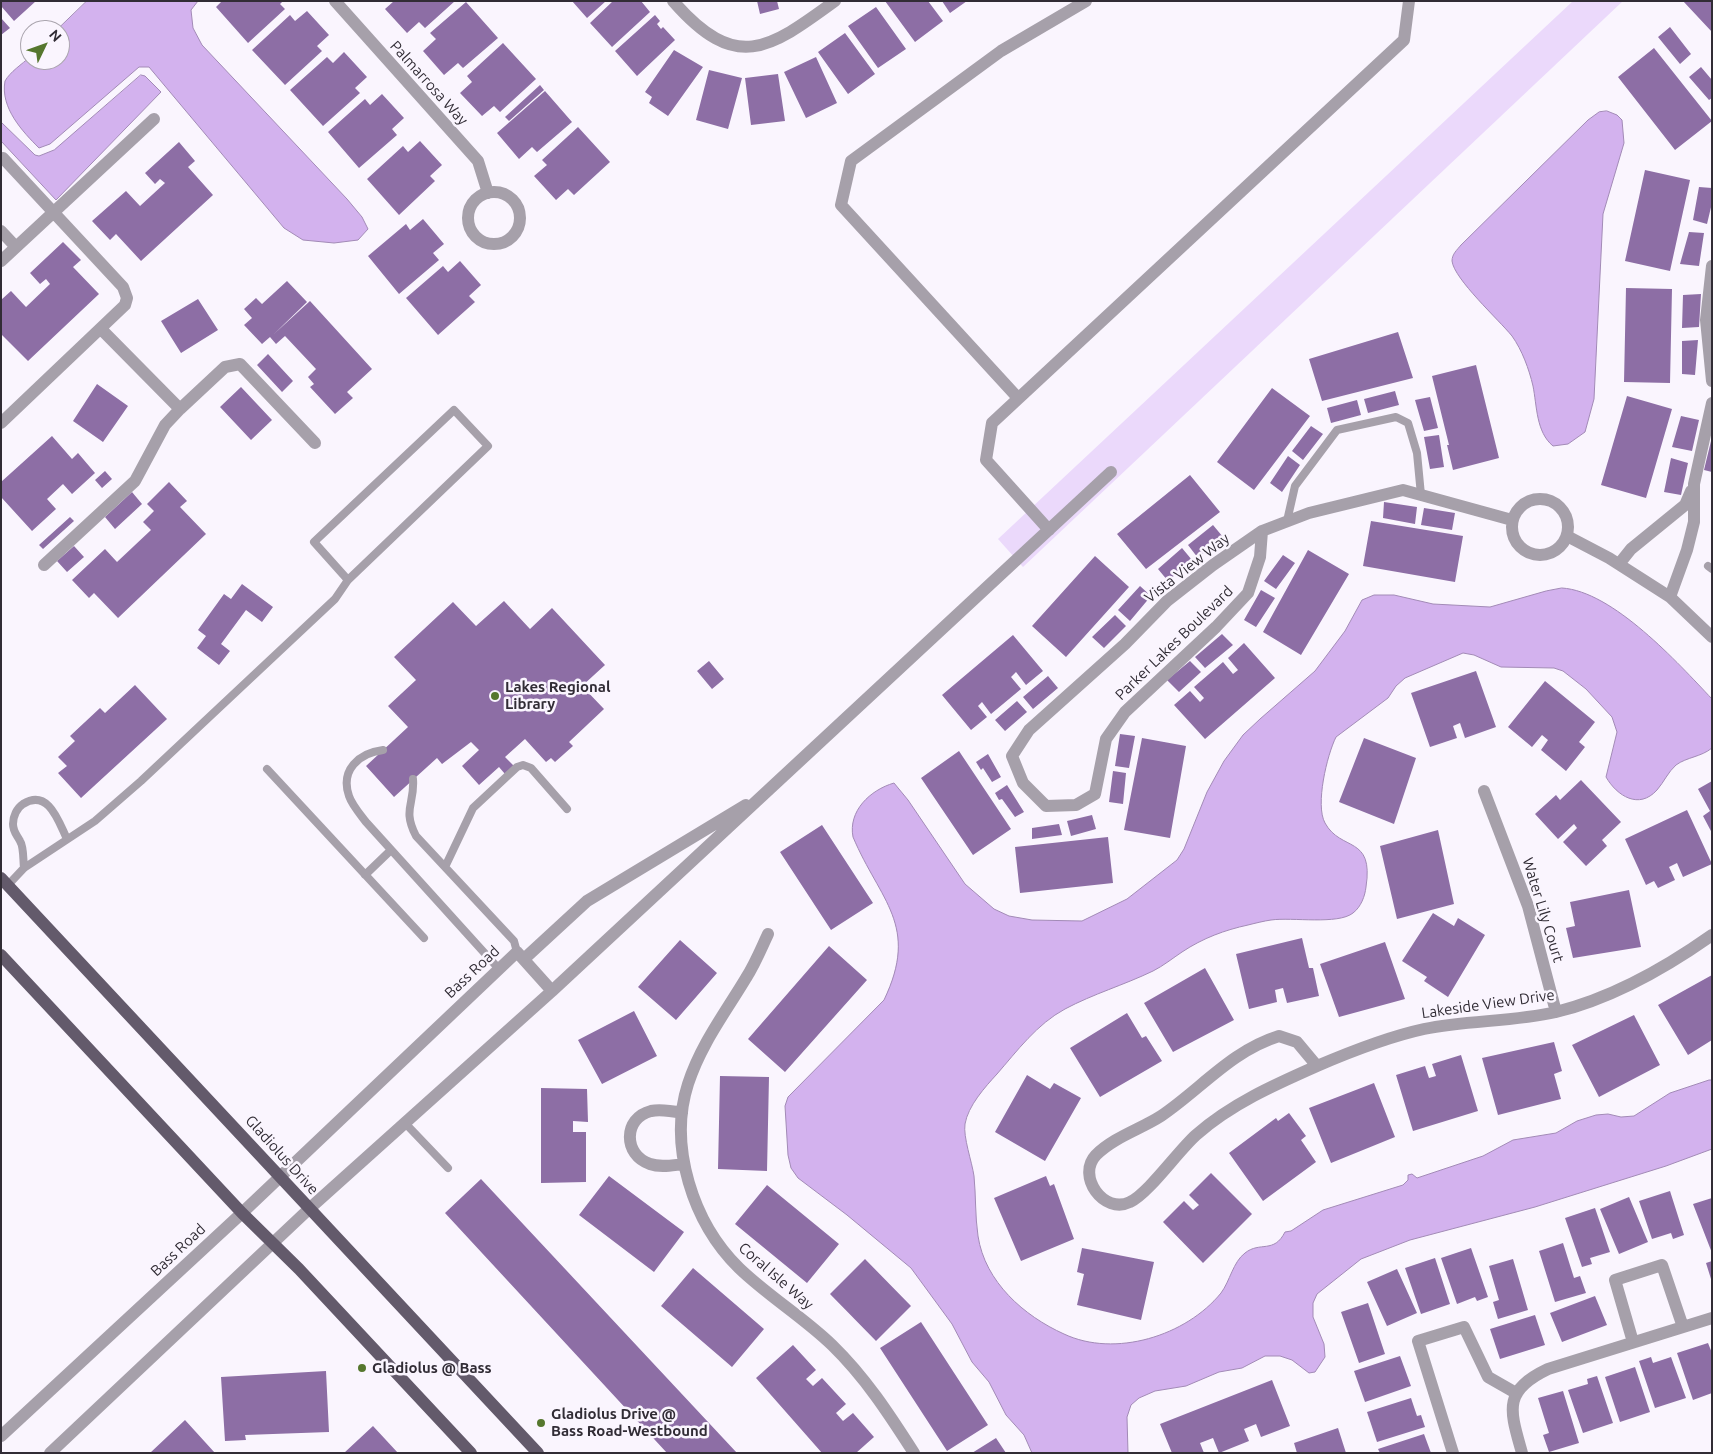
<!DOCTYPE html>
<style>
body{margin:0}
#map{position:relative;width:1713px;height:1454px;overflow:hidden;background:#faf5fe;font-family:Ubuntu,sans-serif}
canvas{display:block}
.frame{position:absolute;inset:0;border:2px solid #312c35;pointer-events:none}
.north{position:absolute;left:20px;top:20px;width:50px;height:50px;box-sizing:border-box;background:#faf5fe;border:1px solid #aaa5ae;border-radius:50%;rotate:48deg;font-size:14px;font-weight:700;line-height:20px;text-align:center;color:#312c35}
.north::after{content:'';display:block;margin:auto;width:18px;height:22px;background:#56772e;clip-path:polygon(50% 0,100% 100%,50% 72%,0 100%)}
</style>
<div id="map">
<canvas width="1713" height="1454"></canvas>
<div class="frame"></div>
<div class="north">N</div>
</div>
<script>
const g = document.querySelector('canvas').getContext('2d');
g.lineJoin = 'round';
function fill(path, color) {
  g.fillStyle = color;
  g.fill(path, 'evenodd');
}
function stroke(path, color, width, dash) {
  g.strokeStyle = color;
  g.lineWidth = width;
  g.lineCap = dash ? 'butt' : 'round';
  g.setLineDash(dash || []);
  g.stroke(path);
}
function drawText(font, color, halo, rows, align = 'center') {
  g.font = font + ' Ubuntu,sans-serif';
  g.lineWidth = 5;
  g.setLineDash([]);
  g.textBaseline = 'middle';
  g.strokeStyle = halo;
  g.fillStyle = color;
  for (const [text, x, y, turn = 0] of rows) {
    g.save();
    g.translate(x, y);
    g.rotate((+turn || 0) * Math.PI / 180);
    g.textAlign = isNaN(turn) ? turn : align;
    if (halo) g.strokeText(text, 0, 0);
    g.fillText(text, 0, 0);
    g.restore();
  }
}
const green = new Path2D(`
 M1573,1H1623L1023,567L998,539Z`);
const water = new Path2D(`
 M87,1H198L191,10L193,28L202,45L347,199L362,217L368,229L358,240L334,243L303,240L284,228L149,67H139L50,144L39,148C23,132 0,108 5,81C10,72 22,64 30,57V60H60V30H57Z
 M141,75L145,76L161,92L56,200L1,141V122L35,155L39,156L54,150Z
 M1607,111L1617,115L1622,120L1624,143L1603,214L1594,399L1585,432L1568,444L1553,446C1536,432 1537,406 1533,386C1529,369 1522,350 1512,336C1499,320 1454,279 1452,261C1452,254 1457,250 1461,245L1588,120L1599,112Z
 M1562,588C1613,591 1678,663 1712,699V748C1701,757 1687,757 1676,765C1668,772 1664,782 1657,790C1639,810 1617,796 1606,777L1617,732L1612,717L1586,689L1563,671L1554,668L1501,667L1474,655L1463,653L1405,678L1396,686L1388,698L1336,737C1327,755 1315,805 1325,823C1341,852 1374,835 1366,887C1365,896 1361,907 1353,913C1338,925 1292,917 1271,920C1264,921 1256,923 1248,925C1225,930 1203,938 1182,952C1173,958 1163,966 1153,971C1124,985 1093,994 1065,1009C1037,1024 1017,1051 997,1074C985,1087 968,1106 965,1124C963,1137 972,1162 974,1176C976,1196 975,1216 978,1236C985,1282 1024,1316 1064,1334C1115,1358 1186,1336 1221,1293C1230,1281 1233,1262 1245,1253C1260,1241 1274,1254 1285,1232L1291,1231L1323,1210L1403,1185L1408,1180V1175L1412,1174L1417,1178L1483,1156L1513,1140L1556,1133L1577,1121L1596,1115L1608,1114L1621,1117L1634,1116L1670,1093L1709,1080H1712V1149L1666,1166L1535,1207L1410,1240L1361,1259L1317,1294L1313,1303V1317L1324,1344L1325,1357L1315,1372L1309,1373L1292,1360L1280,1356H1265L1242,1368L1219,1372L1186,1386L1155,1391L1139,1398L1131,1405L1127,1417L1128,1453H1032L1024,1435L1006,1415L989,1382L972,1362L952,1324L911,1268L847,1215L798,1178L791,1168L788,1155L785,1106L788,1097L884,1000C920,925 880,901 853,837C848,811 870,790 894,783L908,800L965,884L994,909L1009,916L1032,920L1082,921L1127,899L1177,860L1184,849L1207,792L1224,761L1243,735L1260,719L1315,671L1345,631L1362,600L1374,595H1394L1433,604L1490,607L1546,591Z`);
const building = new Path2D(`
 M1,1H36L14,21L1,6Z
 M222,1H283L280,4L285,9L248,43L216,7Z
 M394,1H455L425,28L419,22L407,33L385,9Z
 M572,1H606L587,18Z
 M613,1H641L650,12L612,47L590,23Z
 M757,1H777L779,9L760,14Z
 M885,1H928L943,21L915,42Z
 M942,1H967L950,13Z
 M1683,1H1712V32Z
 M466,2L498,38L463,68L458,63L444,75L423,51L436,39L430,33Z
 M876,7L906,49L878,68L848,26Z
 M307,11L329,35L317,46L322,51L285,85L252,50L290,15L295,21Z
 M655,15L660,21L657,24L661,29L663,27L675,40L637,76L615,51Z
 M1,18L10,28L1,35Z
 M1670,27L1691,54L1680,64L1658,37Z
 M845,33L875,74L848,94L818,52Z
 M503,43L536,79L500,112L494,106L482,116L460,93L472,82L467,76Z
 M1654,48L1712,121L1675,150L1618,77Z
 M674,50L703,67L668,116L649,103L652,97L645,92Z
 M344,52L367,77L355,88L360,93L323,126L290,90L327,57L333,63Z
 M816,57L837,103L806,118L784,72Z
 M1701,67L1712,80V98L1709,100L1689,77Z
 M709,70L742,78L728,129L696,120Z
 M778,74L785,121L751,125L745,78Z
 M540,85L544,90L509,121L505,117Z
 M545,91L572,122L537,152L532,147L519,159L497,133Z
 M382,94L404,118L392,129L397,135L359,168L328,132L365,99L370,105Z
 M578,127L610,162L574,195L568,189L556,200L534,176L547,165L542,160Z
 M420,141L442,165L430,176L435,181L399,215L367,179L403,146L408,152Z
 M179,142L195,161L188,167L213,195L141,261L116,234L110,240L92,221L126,191L140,206L165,183L160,179L155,184L145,173Z
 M1645,170L1690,180L1670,271L1625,261Z
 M1699,187L1712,188V203L1707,224L1693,220Z
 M423,219L444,244L433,253L439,260L399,294L368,256L406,224L410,230Z
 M1689,232L1704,233L1699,266L1680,264Z
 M63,242L81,260L73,267L99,294L28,361L1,334V300L11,291L26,307L50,284L46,279L40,284L30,273Z
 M460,261L481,285L469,296L475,302L438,335L406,298L443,266L448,272Z
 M287,281L307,302L274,334L310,301L372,369L347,392L353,398L335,414L310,387L314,384L308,377L316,369L285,336L276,344L270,337L262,344L244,325L252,318L244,309L256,298L262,304Z
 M1626,288L1672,289L1670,383L1624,382Z
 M1701,294L1699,327L1682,328L1683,295Z
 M198,299L218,330L181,353L161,321Z
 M1398,332L1413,378L1322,401L1309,359Z
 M1698,340L1695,375L1682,374V341Z
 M268,354L293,381L282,392L257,365Z
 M1476,365L1499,458L1453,470L1447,445H1449L1432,376Z
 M97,384L128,406L103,442L73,421Z
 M241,387L272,420L251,440L220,407Z
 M1272,388L1310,416L1254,490L1217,462Z
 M1395,391L1399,405L1368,413L1364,399Z
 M1627,396L1672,409L1646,498L1601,485Z
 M1430,397L1438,428L1424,431L1415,400Z
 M1357,400L1361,415L1331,423L1327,408Z
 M1681,416L1699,420L1692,451L1672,447Z
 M1311,426L1323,434L1303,460L1292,451Z
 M1439,435L1444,467L1430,469L1424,437Z
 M52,436L72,459L78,453L95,473L72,494L63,484L47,499L56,509L32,531L1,497V482Z
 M1711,441H1712V472L1704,470Z
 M1288,456L1300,465L1282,492L1270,483Z
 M1671,458L1688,463L1681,495L1664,492Z
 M105,471L112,479L102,488L95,480Z
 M1190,475L1220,512L1146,569L1117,534Z
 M169,482L187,501L180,507L206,534L118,618L94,593L89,598L72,580L105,549L117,562L151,530L143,522L154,511L147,504Z
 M132,492L142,504L115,529L105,517Z
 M1384,502L1417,507L1415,524L1383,518Z
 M1424,508L1455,513L1452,530L1421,525Z
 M70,517L74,521L43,549L39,545Z
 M1371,521L1463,536L1455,582L1363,566Z
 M1213,525L1223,537L1198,558L1188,545Z
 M74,546L84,557L67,572L57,561Z
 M1182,548L1192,560L1168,581L1158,569Z
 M1308,550L1349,574L1301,655L1263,632Z
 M1283,555L1295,563L1276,589L1264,581Z
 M1095,556L1129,587L1066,657L1032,626Z
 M242,584L273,607L262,622L246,610L221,644L230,651L219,665L197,648L206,636L198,630L224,594L231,599Z
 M1140,586L1151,596L1130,621L1118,610Z
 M1261,590L1275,598L1256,627L1244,620Z
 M504,601L530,629L552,608L605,665L582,686L604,709L569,742L573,746L555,762L551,758L546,762L525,739L505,757L514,766L505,774L499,767L479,785L462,766L479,750L471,742L442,764L437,758L394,797L366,766L408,727L388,706L416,680L394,657L453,602L476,626Z
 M1115,615L1126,626L1104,648L1092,637Z
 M1222,634L1233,645L1205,668L1195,657Z
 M1013,635L1043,671L1026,685L1016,672L1011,677L1021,689L991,714L982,702L978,706L987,717L971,730L942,695Z
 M1244,643L1275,678L1205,739L1174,705L1190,691L1200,702L1204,698L1194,687L1223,662L1233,674L1238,670L1228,658Z
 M709,661L724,679L712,689L697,671Z
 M1190,661L1201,672L1179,692L1167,680Z
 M1476,671L1496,727L1465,738L1460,723L1453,726L1457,738L1430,747L1411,693Z
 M1048,676L1058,688L1033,709L1023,697Z
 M1545,681L1595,722L1579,742L1585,747L1566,771L1541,750L1548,740L1542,735L1532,747L1508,727Z
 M135,685L167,719L81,798L58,773L67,766L58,757L75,741L70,736L100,708L105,713Z
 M1017,701L1027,712L1005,731L995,720Z
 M1120,734L1135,736L1129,768L1115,766Z
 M1142,738L1186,746L1170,838L1124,830Z
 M1364,738L1416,758L1394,824L1339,802Z
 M959,751L1011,829L973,855L921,778Z
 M988,754L1001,777L992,782L983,768L981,770L976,762Z
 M1113,771L1126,773L1123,804L1109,802Z
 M1581,780L1621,822L1602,840L1607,846L1586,866L1563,842L1577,828L1574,824L1558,839L1535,814L1556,795L1560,800Z
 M1712,781V833L1703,816L1710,811L1698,789Z
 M1007,785L1024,812L1015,817L1002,799L999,800L995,793Z
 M1687,810L1712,864L1683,877L1677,863L1669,867L1675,880L1658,888L1654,881L1646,885L1625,839Z
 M1092,815L1096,829L1071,836L1067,821Z
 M1059,824L1062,835L1032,839V828Z
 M822,825L873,903L831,930L780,852Z
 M1438,830L1454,904L1397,919L1380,846Z
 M1108,837L1113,883L1020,893L1015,847Z
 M1629,890L1641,947L1573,958L1566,928L1575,926L1570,902Z
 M1433,913L1454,926L1458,918L1485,935L1448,997L1424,981L1427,977L1402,961Z
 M1302,938L1309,968H1313L1319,996L1287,1003L1283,988L1275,990L1277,1002L1249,1009L1236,954Z
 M680,940L717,973L676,1020L638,987Z
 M1385,942L1405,999L1339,1017L1320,964Z
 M829,946L867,980L785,1072L748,1039Z
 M1205,968L1234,1020L1173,1052L1144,1003Z
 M1712,975V1040L1688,1055L1658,1005Z
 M634,1011L657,1056L602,1084L578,1040Z
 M1127,1013L1142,1038L1146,1036L1162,1061L1100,1097L1070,1048Z
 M1634,1015L1660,1065L1599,1097L1572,1045Z
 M1554,1042L1562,1071L1554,1074L1561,1099L1498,1115L1482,1058Z
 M1461,1055L1478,1111L1413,1131L1396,1075L1425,1066L1429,1078L1436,1076L1432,1064Z
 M1027,1075L1050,1089L1054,1083L1081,1098L1045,1161L995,1132Z
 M720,1076L769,1077L767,1171L718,1169Z
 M1374,1083L1395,1137L1331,1163L1309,1108Z
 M541,1088L587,1089L588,1122L573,1121V1132H586V1182L541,1183Z
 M1289,1113L1306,1136L1301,1140L1316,1162L1263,1201L1229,1153L1276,1118L1278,1121Z
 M1211,1173L1252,1214L1203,1263L1163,1222L1184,1201L1193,1210L1199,1205L1189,1195Z
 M609,1176L684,1232L654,1272L579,1215Z
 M1046,1176L1050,1186L1054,1184L1074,1239L1021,1261L994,1198Z
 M481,1179L737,1453H667L445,1213Z
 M767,1185L839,1244L807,1283L735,1224Z
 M1670,1191L1684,1235L1673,1239L1671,1233L1652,1239L1639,1201Z
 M1629,1197L1648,1242L1619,1254L1600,1209Z
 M1712,1198V1253L1693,1204Z
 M1595,1208L1610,1252L1590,1258L1592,1264L1582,1267L1565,1218Z
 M1563,1243L1574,1278L1580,1276L1586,1293L1555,1302L1539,1251Z
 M1082,1248L1154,1262L1141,1320L1077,1305L1084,1274L1077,1272Z
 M1471,1248L1488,1297L1477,1301L1475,1297L1457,1304L1441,1258Z
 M1435,1258L1450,1304L1421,1314L1405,1268Z
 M865,1259L911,1306L876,1341L830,1294Z
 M1513,1259L1528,1310L1498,1319L1493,1302L1499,1300L1489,1266Z
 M1712,1261V1279H1711L1706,1263Z
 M693,1268L764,1329L732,1367L661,1306Z
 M1397,1269L1417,1313L1387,1326L1367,1282Z
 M1595,1296L1607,1325L1562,1342L1550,1313Z
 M1368,1303L1385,1354L1359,1363L1341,1312Z
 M1535,1315L1545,1345L1500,1359L1490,1329Z
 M921,1322L988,1425L947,1451L880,1348Z
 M1708,1343L1712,1353V1393L1693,1400L1677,1353Z
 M793,1345L816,1370L806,1379L813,1386L822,1378L846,1404L836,1413L843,1421L853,1413L874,1437L856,1453H822L756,1378Z
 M1400,1356L1411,1386L1365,1402L1354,1371Z
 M1651,1357L1653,1363L1671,1357L1686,1398L1655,1408L1639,1361Z
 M1635,1367L1650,1412L1620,1422L1605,1377Z
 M326,1371L329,1432L245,1435L246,1440L225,1441L221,1377Z
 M1597,1376L1613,1423L1583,1433L1568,1390L1588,1384L1587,1379Z
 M1272,1380L1290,1426L1261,1437L1256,1424L1244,1429L1249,1441L1219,1453L1213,1438L1200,1443L1204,1453H1172L1160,1424Z
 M1563,1391L1579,1443L1549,1452L1543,1435L1549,1433L1538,1398Z
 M1411,1398L1417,1416L1421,1415L1425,1427L1377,1442L1367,1412Z
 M185,1420L215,1453H150Z
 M373,1426L398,1453H344Z
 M1338,1428L1346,1453H1297L1294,1443Z
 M1424,1434L1431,1453H1380L1378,1449Z
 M996,1438L1006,1453H972Z`);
const lane = new Path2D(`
 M1287,521L1295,486L1337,430L1396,417L1408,423L1417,453L1421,495
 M1708,566L1712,569
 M383,750C359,753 340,770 349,796C352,805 360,814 366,822L499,969
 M267,769L424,938
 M413,779C415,804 402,809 416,836L514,941L517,952
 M445,867L473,808L517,767L523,765L531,768L567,809
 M24,868C23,860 24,847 20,841C17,835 13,832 13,824C13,816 17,808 23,804C49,788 59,823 67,839
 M365,875L391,850
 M8,885L24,868L95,821L141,781L335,599L348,580L314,542L454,410L488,446L348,580
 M404,1122L448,1168`);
const street = new Path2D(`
 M335,1L478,161L488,193
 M673,1C736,73 768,50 835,1
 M468 218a26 26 0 1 1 52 0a26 26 0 1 1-52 0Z
 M1,231L16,247
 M1,261L154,119
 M1712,266L1706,320L1712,381
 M101,329L180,409
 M1018,398L841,205L851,161L1001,51L1086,1
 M1,423L125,305L127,298L123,287L3,158
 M1512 527a28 28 0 1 1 56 0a28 28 0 1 1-56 0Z
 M1049,530L986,460L992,423L1404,40L1409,1
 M1262,531L1260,557L1248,593L1216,627L1125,712L1106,739L1095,794L1076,805L1046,806L1023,783L1012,756L1029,730L1125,644L1167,601L1213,565L1262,531L1309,513L1403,490L1512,520
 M1567,536L1609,558L1670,597L1712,637
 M1619,564L1631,549L1685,505L1691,491
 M44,565L135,481L165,425L180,409L225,367L240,364L315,443
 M1670,597L1687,550L1694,522V484L1712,403
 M1484,791L1528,906L1556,1012
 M768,934C761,949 755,964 746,978C725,1013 701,1044 688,1084C668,1146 693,1223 739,1268C768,1296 803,1317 832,1345C865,1377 889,1414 914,1453
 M524,959L587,901L746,805
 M552,991L1111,472
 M1279,1036L1297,1042L1317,1066C1274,1085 1231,1104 1196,1135C1178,1151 1148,1194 1130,1202C1104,1215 1076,1176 1096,1155C1114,1137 1141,1129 1161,1116C1201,1089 1231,1051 1279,1036Z
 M1317,1066C1352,1051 1387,1037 1424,1029C1468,1020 1513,1022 1556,1012C1613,998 1664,969 1712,935
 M682,1113C672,1111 661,1109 651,1111C623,1118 623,1155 650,1164C661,1168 673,1165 684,1164
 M1633,1342L1615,1280L1662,1265L1683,1327
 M1,1436L242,1213L517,952L552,991L309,1209L50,1453
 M1453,1453L1418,1341L1464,1327L1488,1377L1516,1393
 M1522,1453C1510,1410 1502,1391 1548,1369L1712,1318`);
const primary = new Path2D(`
 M1,878L538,1453
 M1,955L242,1213L299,1269L471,1453`);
const markers = [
 [495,696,5,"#56772e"],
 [362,1368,5,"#56772e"],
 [541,1423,5,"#56772e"]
];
const streetNames = [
 ["Palmarrosa Way",429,83,48],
 ["Vista View Way",1187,568,-38],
 ["Parker Lakes Boulevard",1174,643,-44],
 ["Water Lily Court",1543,910,73],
 ["Bass Road",472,972,-43],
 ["Lakeside View Drive",1488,1004,-8],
 ["Gladiolus Drive",282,1155,48],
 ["Bass Road",178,1250,-43],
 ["Coral Isle Way",776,1276,41]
];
const poiNames = [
 ["Lakes Regional",505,687],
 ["Library",505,704],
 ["Gladiolus @ Bass",372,1368],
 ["Gladiolus Drive @",551,1414],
 ["Bass Road-Westbound",551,1431]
];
fill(green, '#ebd9fb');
fill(water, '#d3b2ee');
stroke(water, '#a28ab6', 1);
fill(building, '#8d6ea5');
stroke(lane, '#a6a0aa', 8);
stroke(street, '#a6a0aa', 12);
stroke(primary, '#635a6b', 12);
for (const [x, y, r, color] of markers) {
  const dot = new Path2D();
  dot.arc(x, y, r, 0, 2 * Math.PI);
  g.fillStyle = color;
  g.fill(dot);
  stroke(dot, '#faf5fe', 2);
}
drawText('15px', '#312c35', '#faf5fe', streetNames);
drawText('bold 15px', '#312c35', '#faf5fe', poiNames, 'left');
</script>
